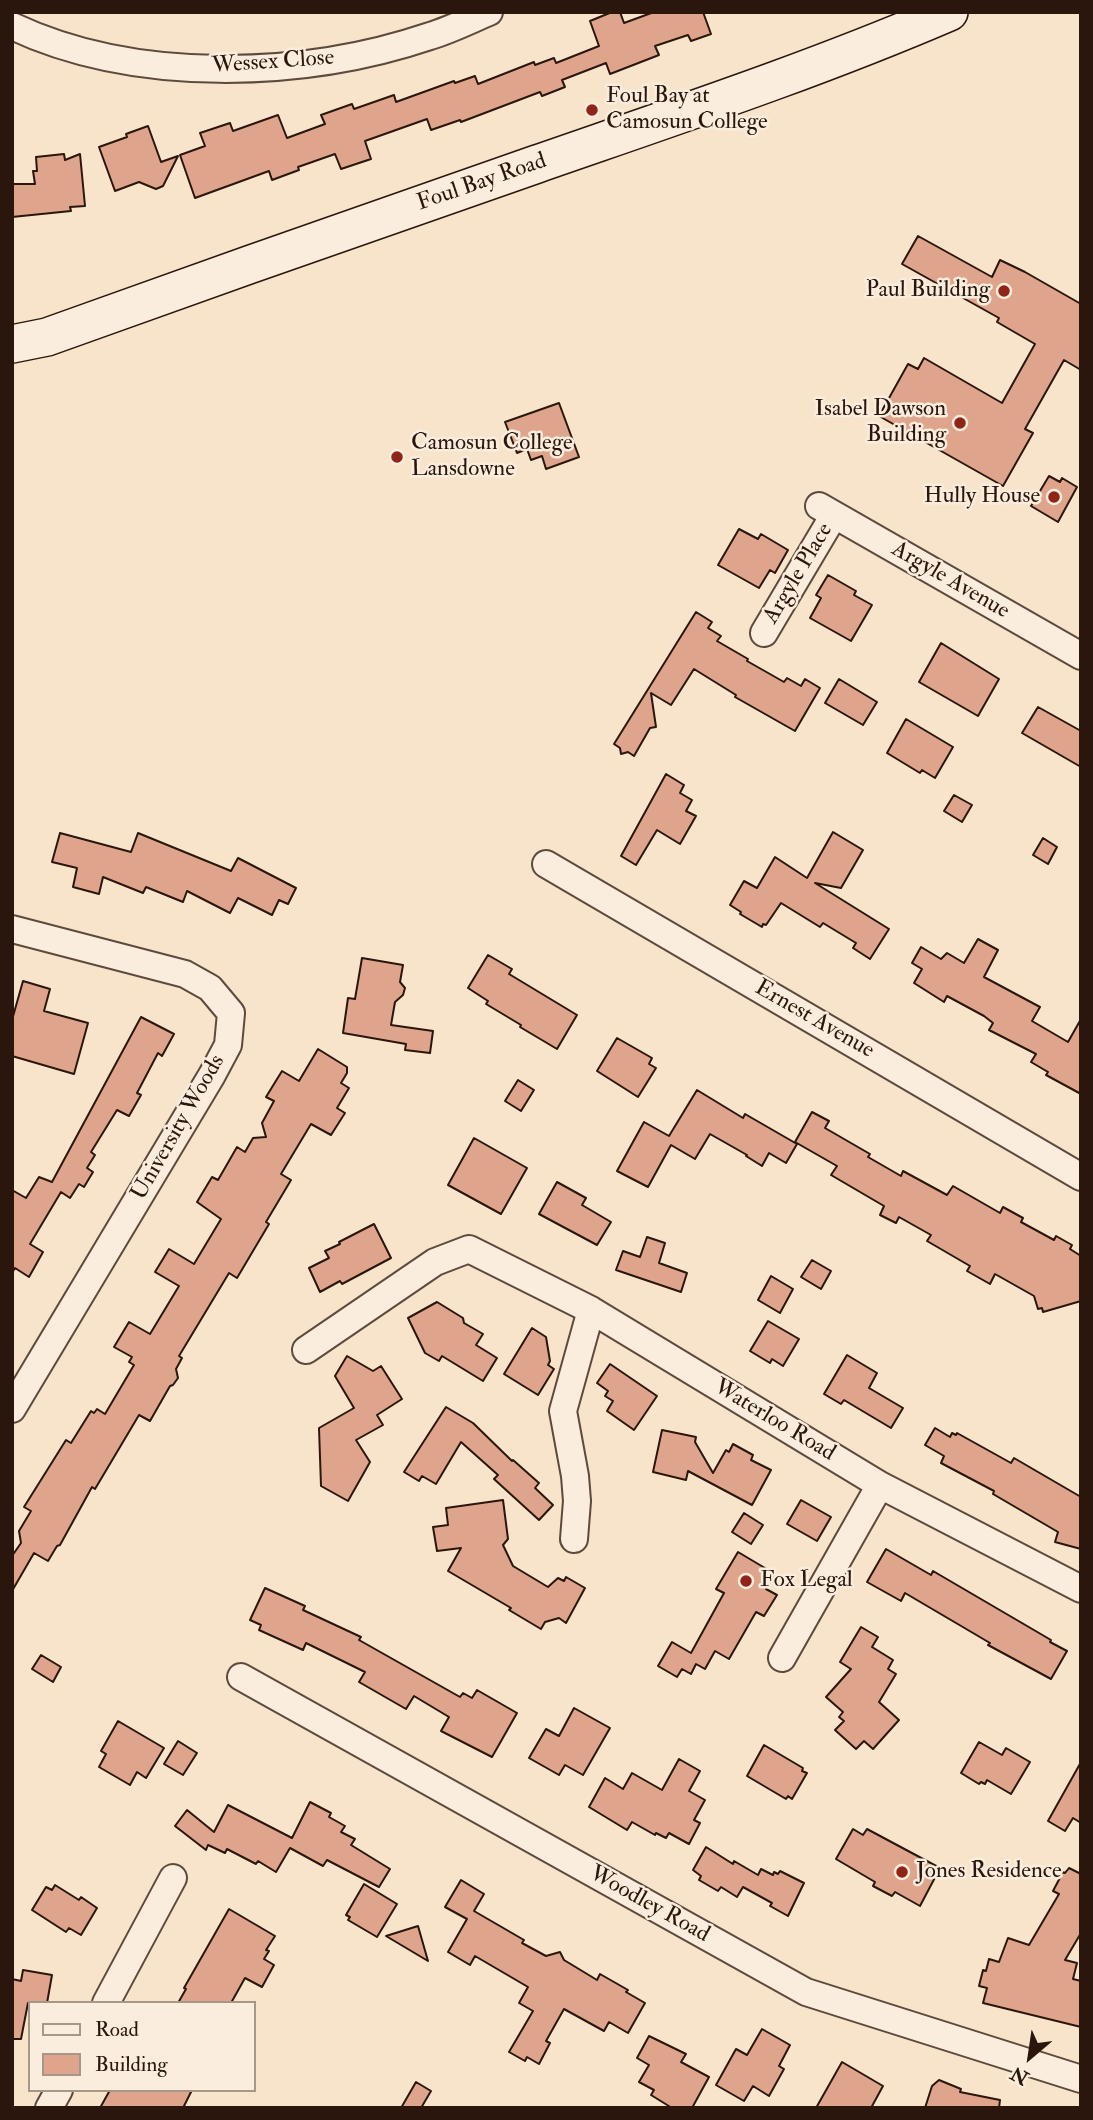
<!DOCTYPE html>
<style>
body{margin:0}
#map{position:relative;width:1093px;height:2120px;overflow:hidden;background:#f7e4ca;font-family:"IM FELL Double Pica",serif}
canvas{display:block}
.frame{position:absolute;inset:0;border:14px solid #2a160c;pointer-events:none}
.legend{position:absolute;left:28px;top:2001px;width:228px;height:91px;box-sizing:border-box;background:#faeddd;border:2px solid #a79789;margin:0;padding:9px 12px;list-style:none;font-size:21px;color:#2a160c}
.legend li{display:flex;align-items:center;gap:14px;height:35px}
.legend b{width:35px;border:2px solid #a79789}
.north{position:absolute;left:995px;top:2022px;width:70px;height:70px;-webkit-text-stroke:5px #faeddd;paint-order:stroke;rotate:209deg;font-size:19px;font-weight:700;line-height:28px;text-align:center;color:#2a160c}
.north::after{content:'';display:block;margin:auto;width:24px;height:32px;background:#2a160c;clip-path:polygon(50% 0,100% 100%,50% 72%,0 100%)}
</style>
<div id="map">
<canvas width="1093" height="2120"></canvas>
<div class="frame"></div>
<ul class="legend">
<li><b style="height:9px;background:#faeddd"></b>Road</li>
<li><b style="height:19px;background:#dfa58c"></b>Building</li>
</ul>
<div class="north">N</div>
</div>
<script>
const g = document.querySelector('canvas').getContext('2d');
g.lineJoin = 'round';
function fill(path, color) {
  g.fillStyle = color;
  g.fill(path, 'evenodd');
}
function stroke(path, color, width, dash) {
  g.strokeStyle = color;
  g.lineWidth = width;
  g.lineCap = dash ? 'butt' : 'round';
  g.setLineDash(dash || []);
  g.stroke(path);
}
function drawText(font, color, halo, rows, align = 'center') {
  g.font = font + ' "IM FELL Double Pica",serif';
  g.lineWidth = 5;
  g.setLineDash([]);
  g.textBaseline = 'middle';
  g.strokeStyle = halo;
  g.fillStyle = color;
  for (const [text, x, y, turn = 0] of rows) {
    g.save();
    g.translate(x, y);
    g.rotate((+turn || 0) * Math.PI / 180);
    g.textAlign = isNaN(turn) ? turn : align;
    if (halo) g.strokeText(text, 0, 0);
    g.fillText(text, 0, 0);
    g.restore();
  }
}
const building = new Path2D(`
 M612,12H620L624,23L654,12H703L711,34L691,41L688,35L655,46L659,55L610,74L606,63L562,80L565,87L542,96L540,92L461,122L460,120L431,130L427,119L365,141L371,159L341,169L335,154L298,167L299,170L272,180L269,171L195,198L180,155L205,146L200,133L230,123L233,131L278,115L287,138L325,124L321,115L352,104L354,109L394,95L396,102L454,81L455,83L475,76L478,84L534,62L535,65L554,58L556,63L599,46L590,21Z
 M148,126L161,162L178,156L163,186L156,189L139,182L115,191L99,147L127,137L126,134Z
 M64,154L65,160L80,154L85,206L70,207L71,211L12,217V184H35L33,171H37L36,157Z
 M918,236L992,277L1000,260L1025,272L1081,304V370L1064,360L1025,429L1033,433L1003,486L879,416L908,364L918,369L924,358L1002,403L1035,344L997,322L999,318L902,264Z
 M559,403L579,457L546,469L542,456L531,460L527,449L517,453L505,422Z
 M1049,476L1060,482L1062,478L1077,487L1058,522L1031,506Z
 M739,529L758,539L761,534L788,550L775,573L770,570L759,588L718,565Z
 M828,575L856,591L854,595L872,605L851,641L810,618L821,598L816,595Z
 M696,612L712,622L708,628L721,636L717,641L748,659L747,661L784,682L787,678L801,686L805,679L820,688L795,731L735,697L736,695L694,669L671,705L651,693L656,727L650,728L634,756L628,752L621,754L620,748L614,744Z
 M941,643L999,679L978,716L919,682Z
 M839,679L877,702L863,725L825,703Z
 M1038,707L1081,731V767L1022,733Z
 M906,719L953,747L935,778L922,770L920,773L887,753Z
 M666,774L684,785L680,793L692,800L686,811L696,816L680,844L657,830L636,865L621,856Z
 M954,795L972,805L962,822L944,811Z
 M833,832L863,850L841,888L815,883L889,929L870,959L853,948L856,943L823,923L820,927L781,903L766,925L763,924L762,927L740,914L741,912L730,905L744,881L757,888L775,857L807,878Z
 M60,833L131,852L138,833L231,871L238,858L296,888L288,904L279,900L272,915L238,898L230,913L187,891L183,902L146,887L143,893L103,877L99,894L73,887L77,868L52,862Z
 M1043,838L1057,847L1048,864L1033,855Z
 M978,939L998,950L984,977L1040,1007L1032,1021L1068,1042L1081,1019V1094L1046,1075L1048,1072L1031,1062L1036,1054L989,1030L993,1023L984,1016L947,996L944,1002L914,983L922,969L912,963L921,947L941,959L947,953L964,963Z
 M488,955L512,969L509,974L577,1015L557,1049L520,1027L521,1025L486,1004L488,1001L468,988Z
 M362,958L403,965L400,982L405,988L403,995L395,1002L391,1025L433,1031L430,1053L405,1050L406,1044L343,1033L348,998L355,999Z
 M23,981L50,989L44,1011L88,1023L74,1074L12,1056V1020Z
 M141,1017L174,1034L162,1056L158,1053L137,1093L141,1095L129,1116L117,1110L91,1152L95,1155L87,1168L93,1172L84,1187L79,1184L70,1198L61,1192L30,1244L43,1252L29,1277L15,1268L12,1273V1190L26,1198L39,1177L52,1182Z
 M617,1038L652,1058L649,1064L656,1068L638,1097L597,1071Z
 M318,1049L347,1067V1073L341,1083L349,1088L337,1108L345,1113L331,1135L311,1124L281,1174L291,1180L266,1222L269,1224L237,1278L229,1273L179,1356L182,1358L176,1369L178,1378L173,1385L170,1386L150,1421L139,1415L95,1489L92,1487L60,1545L57,1546L48,1561L34,1553L12,1591V1556L21,1543L19,1531L31,1511L24,1507L66,1440L71,1443L91,1411L94,1413L97,1409L105,1414L134,1365L129,1362L132,1357L114,1347L129,1322L150,1334L179,1286L155,1272L169,1249L194,1264L221,1219L197,1202L212,1177L218,1180L237,1147L245,1152L253,1138L266,1137L262,1123L274,1101L266,1097L282,1071L299,1081Z
 M518,1080L534,1090L521,1111L505,1101Z
 M697,1090L743,1118L745,1114L797,1144L786,1163L769,1153L762,1166L746,1156L747,1155L710,1134L695,1159L671,1145L648,1187L617,1171L644,1122L669,1136Z
 M812,1112L829,1121L825,1128L870,1154L868,1157L901,1176L903,1171L947,1195L953,1186L1000,1213L1003,1207L1023,1218L1021,1222L1054,1240L1056,1236L1072,1245L1070,1249L1081,1256V1301L1043,1312L1042,1308L1038,1309L1034,1296L995,1274L990,1284L967,1271L970,1266L927,1241L931,1235L899,1217L896,1223L880,1215L884,1206L831,1175L837,1166L795,1142Z
 M474,1138L527,1168L501,1214L448,1185Z
 M557,1182L586,1198L582,1205L611,1222L597,1245L539,1214Z
 M374,1224L391,1258L342,1284L340,1281L320,1292L309,1268L329,1258L325,1251L340,1244L339,1242Z
 M647,1237L665,1243L659,1263L687,1273L681,1292L616,1270L623,1251L640,1257Z
 M812,1260L831,1271L821,1289L801,1277Z
 M771,1276L793,1289L780,1313L758,1300Z
 M437,1302L463,1318L464,1323L483,1334L476,1345L497,1358L483,1381L442,1356L439,1361L425,1353L408,1318Z
 M768,1321L799,1339L783,1366L772,1359L770,1363L750,1351Z
 M532,1328L546,1337L550,1361L548,1365L554,1369L538,1395L504,1374Z
 M847,1355L877,1373L869,1388L903,1408L891,1428L844,1400L841,1404L824,1394Z
 M347,1356L373,1371L381,1366L402,1399L377,1415L383,1425L356,1440L370,1462L348,1501L321,1486L319,1428L354,1408L335,1376Z
 M610,1364L657,1396L634,1430L607,1411L613,1401L605,1396L608,1391L597,1383Z
 M446,1407L473,1423L512,1461L513,1460L539,1483L535,1488L553,1505L539,1520L494,1479L498,1475L461,1442L436,1484L422,1476L419,1481L404,1472Z
 M935,1428L950,1437L952,1433L956,1435L957,1433L1011,1463L1014,1458L1081,1497V1549L1055,1542L1058,1532L993,1494L994,1491L941,1463L944,1456L925,1445Z
 M662,1430L696,1437L695,1442L713,1473L726,1450L729,1452L733,1444L753,1455L751,1460L771,1470L752,1505L688,1471L686,1480L653,1472Z
 M503,1500L508,1539L503,1545L513,1566L548,1587L558,1578L564,1581L566,1577L585,1588L566,1623L559,1618L545,1622L541,1629L509,1610L511,1608L448,1571L461,1548L437,1551L433,1527L448,1525L446,1508Z
 M801,1500L831,1517L817,1541L787,1524Z
 M744,1513L763,1525L751,1544L732,1532Z
 M886,1549L931,1575L933,1571L1051,1640L1050,1642L1067,1651L1051,1679L988,1645L990,1643L905,1593L901,1601L867,1582Z
 M738,1552L775,1574L766,1589L777,1595L764,1616L756,1612L729,1659L715,1651L705,1669L696,1664L691,1674L682,1669L677,1677L658,1666L672,1642L691,1653L724,1593L716,1589Z
 M265,1588L305,1606L303,1610L361,1637L359,1640L460,1697L463,1693L472,1698L477,1690L517,1713L492,1757L441,1731L449,1717L414,1696L406,1709L359,1682L365,1672L306,1643L303,1650L259,1630L261,1625L250,1620Z
 M861,1627L878,1637L872,1647L893,1660L888,1669L896,1674L879,1702L899,1720L873,1749L864,1741L856,1749L835,1730L844,1721L839,1717L843,1712L826,1697L851,1669L840,1662Z
 M41,1655L61,1667L53,1682L32,1669Z
 M574,1708L610,1728L583,1775L565,1765L559,1775L529,1758L546,1729L559,1736Z
 M118,1721L164,1748L146,1778L137,1772L130,1785L99,1767L106,1754L101,1751Z
 M178,1741L197,1753L183,1775L164,1764Z
 M979,1742L1002,1755L1006,1748L1030,1762L1011,1794L987,1780L985,1784L981,1782L979,1784L961,1773Z
 M764,1745L803,1768L802,1771L807,1773L792,1799L788,1796L786,1799L747,1776Z
 M679,1759L700,1771L689,1791L705,1800L694,1820L700,1823L689,1844L669,1833L666,1838L656,1833L655,1835L632,1822L627,1830L589,1807L605,1778L623,1789L632,1773L662,1790Z
 M1081,1762V1823L1073,1818L1065,1831L1048,1821Z
 M310,1802L331,1813L329,1817L345,1826L341,1832L355,1839L351,1845L390,1869L379,1887L327,1860L323,1866L290,1848L276,1872L258,1861L256,1864L227,1849L225,1853L208,1845L206,1850L175,1826L187,1810L214,1832L228,1805L292,1838Z
 M853,1829L863,1835L867,1829L940,1868L920,1906L895,1892L892,1896L873,1886L875,1882L836,1859Z
 M706,1847L733,1864L734,1861L758,1875L761,1869L773,1875L774,1872L778,1874L780,1871L804,1883L788,1916L770,1906L772,1903L743,1887L737,1897L721,1887L718,1891L699,1880L701,1876L693,1870Z
 M1069,1868L1081,1874V1933L1065,1960L1077,1963L1073,1979L1081,1981V2027L983,2003L987,1988L979,1986L983,1970L986,1971L989,1959L999,1962L1008,1938L1029,1945L1059,1894L1053,1891L1063,1872L1065,1873Z
 M461,1880L484,1894L474,1911L524,1940L522,1943L546,1956L560,1952L564,1960L597,1980L600,1974L628,1990L626,1992L645,2003L628,2033L609,2022L604,2031L564,2009L546,2041L550,2043L539,2064L527,2057L525,2061L509,2052L533,2011L519,2003L528,1987L475,1956L470,1965L448,1952L467,1919L445,1907Z
 M364,1884L397,1904L377,1937L348,1920L350,1917L346,1915Z
 M55,1885L79,1900L81,1897L97,1908L81,1935L69,1928L66,1932L32,1910L46,1887L52,1890Z
 M229,1909L275,1936L266,1950L269,1951L264,1959L274,1965L262,1987L245,1978L231,2003H178L186,1989L184,1988Z
 M418,1926L428,1961L386,1936Z
 M23,1970L52,1975L47,2003H28L21,2039H12V1979L21,1981Z
 M762,2029L790,2045L779,2066L784,2069L769,2096L753,2086L744,2101L716,2085L736,2049L747,2055Z
 M649,2036L686,2054L681,2062L709,2077L692,2108H672L651,2095L654,2090L639,2082L649,2065L637,2058Z
 M842,2062L883,2086L871,2108H816Z
 M939,2080L961,2089L960,2092L1000,2100L999,2108H925L932,2086Z
 M416,2082L431,2091L421,2108H401Z
 M110,2090H192L183,2108H100Z`);
const minor = new Path2D(`
 M12,26C135,84 303,79 430,36C450,30 470,20 489,12
 M819,506L1081,656
 M764,633L834,515
 M546,864L1081,1177
 M12,929L185,974L210,988L231,1013L228,1045L212,1075L12,1409
 M306,1350L435,1262L469,1249L591,1310L880,1485L1081,1589
 M574,1539L577,1501L575,1476L563,1411L591,1310
 M782,1658L880,1485
 M241,1677L806,1992L1081,2079
 M106,2003L173,1878
 M49,2108L59,2090`);
const secondary = new Path2D(`
 M12,344L47,337C210,278 373,221 537,164C675,116 814,70 949,12`);
const markers = [
 [592,110,7,"#8f2418"],
 [1004,291,7,"#8f2418"],
 [960,423,7,"#8f2418"],
 [397,457,7,"#8f2418"],
 [1054,497,7,"#8f2418"],
 [746,1581,7,"#8f2418"],
 [902,1872,7,"#8f2418"]
];
const streetNames = [
 ["Wessex Close",273,63,-4],
 ["Foul Bay Road",482,183,-19],
 ["Argyle Place",799,574,-59],
 ["Argyle Avenue",950,581,30],
 ["Ernest Avenue",814,1020,30],
 ["University Woods",179,1128,-60],
 ["Waterloo Road",774,1421,31],
 ["Woodley Road",649,1905,29]
];
const poiNames = [
 ["Foul Bay at",606,97],
 ["Camosun College",606,123],
 ["Paul Building",990,291,"right"],
 ["Isabel Dawson",946,410,"right"],
 ["Building",946,436,"right"],
 ["Camosun College",411,444],
 ["Lansdowne",411,470],
 ["Hully House",1040,497,"right"],
 ["Fox Legal",760,1581],
 ["Jones Residence",916,1872]
];
fill(building, '#dfa58c');
stroke(building, '#2a160c', 2);
stroke(minor, '#5d4a3c', 30);
stroke(secondary, '#2a160c', 40);
stroke(minor, '#faeddd', 26);
stroke(secondary, '#faeddd', 37);
for (const [x, y, r, color] of markers) {
  const dot = new Path2D();
  dot.arc(x, y, r, 0, 2 * Math.PI);
  g.fillStyle = color;
  g.fill(dot);
  stroke(dot, '#faeddd', 2.5);
}
drawText('23px', '#2a160c', '#faeddd', streetNames);
drawText('23px', '#2a160c', '#faeddd', poiNames, 'left');
</script>
